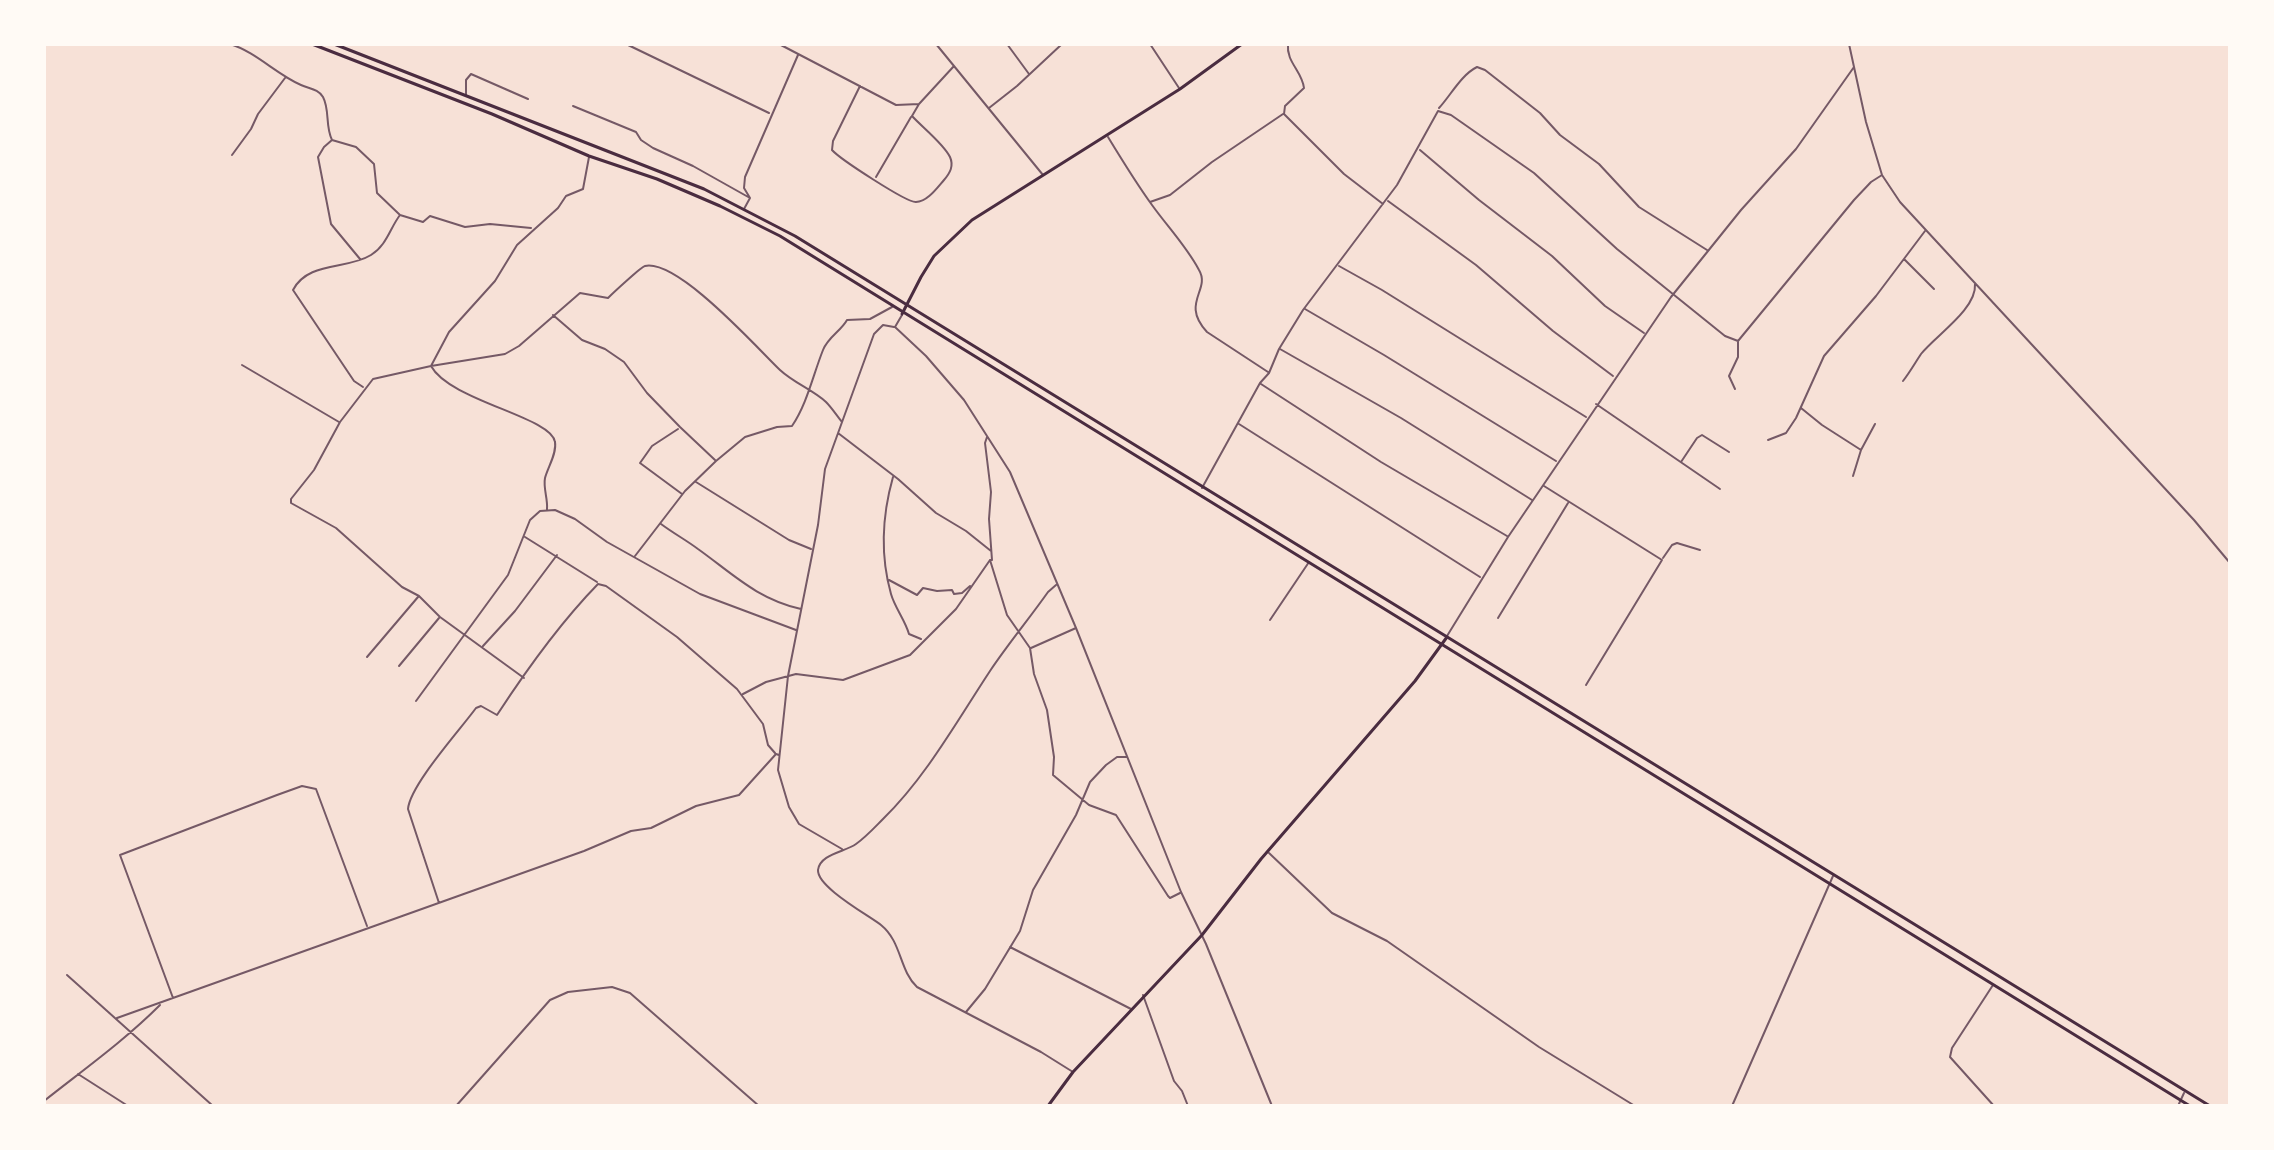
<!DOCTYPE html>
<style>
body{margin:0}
#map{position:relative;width:2274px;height:1150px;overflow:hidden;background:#f7e1d7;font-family:"Archivo Narrow",sans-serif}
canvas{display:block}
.frame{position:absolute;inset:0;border:46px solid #fffaf5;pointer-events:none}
</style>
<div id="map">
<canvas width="2274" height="1150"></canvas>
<div class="frame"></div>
</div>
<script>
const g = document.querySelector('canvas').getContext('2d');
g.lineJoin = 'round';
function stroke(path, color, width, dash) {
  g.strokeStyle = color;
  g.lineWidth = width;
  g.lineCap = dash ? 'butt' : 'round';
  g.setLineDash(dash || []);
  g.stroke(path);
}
const minor = new Path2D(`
 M230,44C256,52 276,74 301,85C310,89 318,89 323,97C330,110 325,126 332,140L356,147L374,164L377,193L400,215L423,222L430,216L465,227L490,224L531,228
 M626,44L769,113
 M779,44L896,105L919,104L954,66
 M936,44L1043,175
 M1007,44L1029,74
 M1150,44L1179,88
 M1288,44C1286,62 1302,71 1304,88L1285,106L1284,114L1344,174L1383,204
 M1849,44L1866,122L1882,175L1900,202L2194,520L2230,563
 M860,86L833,141L832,150C840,159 907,203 916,202C927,202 937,188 944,180C950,173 954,166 950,157C944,144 922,127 912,116L919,104
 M466,95V80L471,74L528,99
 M573,106L636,132L641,140L653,148L693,166L750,198
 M989,108L1017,86L1062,44
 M1439,108C1451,95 1461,75 1477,67L1485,70L1540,113L1560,135L1599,164L1639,207L1707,250
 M1108,137C1122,160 1136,183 1152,205C1167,226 1187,247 1199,270C1211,290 1180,303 1207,332L1268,372
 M332,140L324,147L318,157L331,224L360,259
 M1420,150L1479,200L1552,256L1605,306L1644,333
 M232,155L251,129L258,114L285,78
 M876,177L911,117
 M1388,201L1476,265L1553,331L1613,376
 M1150,202L1170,195L1212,162L1283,114
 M744,209L750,198L744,188L745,177L798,55
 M1904,259L1934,289
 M1339,266L1382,290L1586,417
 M1305,309L1384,355L1556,461
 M553,315L582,340L605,349L624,362L647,393L680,427L715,460
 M902,315L895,327L926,356L964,400L1010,472L1076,628L1181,892L1206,944L1272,1106
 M1280,349L1401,418L1532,500
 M242,365L339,422
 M1903,381C1910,372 1915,363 1921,354C1935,336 1977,309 1975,284
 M1261,384L1381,462L1507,536
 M363,387L354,381L293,290C308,261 347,270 371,255C387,245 390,228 400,215
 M1735,389L1729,376L1738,357V342
 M1596,404L1720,489
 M1801,408L1822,425L1861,450
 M1239,424L1480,577
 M678,429L652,446L640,463L682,494
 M838,433L898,479L936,513L966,531L991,551
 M987,437L985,443L991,492L989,519L992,560H990L1007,615L1030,648L1034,674L1047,710L1054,757L1053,775L1089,805L1116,815L1168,896L1170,898L1180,893
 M1768,440L1786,433L1796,418L1824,356L1876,296L1925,231
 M1681,462L1697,438L1702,435L1729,452
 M1853,476L1861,450L1875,424
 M893,477C882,516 880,555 891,594C895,608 905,620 909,634L921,639
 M696,482L789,540L811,549
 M1544,486L1662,560L1586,685
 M1202,488L1260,383L1269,373L1279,349L1303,310L1397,185L1438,111L1451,115L1534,173L1617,249L1725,336L1738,341L1854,200L1871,182L1882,175
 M547,509C548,499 543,488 545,478C548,467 557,453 555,442C552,417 450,401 431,366L449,332L495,281L517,245L558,208L566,196L583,189L589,157
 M661,524C673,533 686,540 698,549C733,574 757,599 801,609
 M525,537L597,582
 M635,556L685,491L716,461L745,437L777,427L792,426C807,404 813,375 823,350C828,337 841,331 847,320L870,319L892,307
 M1663,558L1672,545L1677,543L1700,550
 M889,580L917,595L923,588L937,591L952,590L954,594L962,593L970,586
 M1056,585L1048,592C1029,619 1008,644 990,671C957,721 926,777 883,819C875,827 866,837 856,844C845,852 820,854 818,870C817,887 868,915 881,925C902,942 899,970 917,987L1041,1052L1073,1072
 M1498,618L1568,503
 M1270,620L1309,562
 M1447,636L1508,537L1671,297L1741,210L1796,149L1854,67
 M483,646L515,611L557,555
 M1031,648L1076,628
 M367,657L418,597
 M399,666L439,618
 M524,678L440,617L419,596L402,587L336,528L291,503V499L314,470L340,422L373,379L431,366L505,354L519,346L580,293L608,298C613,293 641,267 645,266C678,259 757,348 780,370C794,383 813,390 826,402C832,408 837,416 842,422
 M743,694L766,682L796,674L843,680L910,655L956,609L990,560
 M416,701L508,575L530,520L540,511L555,510L575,519L607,542L700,594L796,630
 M842,849L799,824L789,807L778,770L788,676L818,525L825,469L874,334L883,325L894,327
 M1269,853L1332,913L1387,941L1539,1047L1635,1106
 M439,903L408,809C410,785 460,730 476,708L481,706L497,715C527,669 559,624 598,584L606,586L677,637L737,689L763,724L768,745L775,753
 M1010,947L1131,1009
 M67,975L213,1106
 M1993,985L1952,1048L1950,1057L1994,1106
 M1143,995L1174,1081L1182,1091L1188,1106
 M173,998L120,855L277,795L302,786L316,789L367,926
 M966,1012L985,989L1020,931L1033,890L1076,815L1090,782L1106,765L1117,757H1126
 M117,1018L584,851L631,831L651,828L696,806L739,795L776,754L779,755
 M78,1074L128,1106
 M44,1101C83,1070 124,1041 160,1005
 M456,1106L550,1000L568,992L612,987L630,993L759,1106
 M1732,1106L1833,876
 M2178,1106L2184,1093`);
const secondary = new Path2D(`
 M902,314L921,277L934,256L972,220L1180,89L1242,44`);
const primary = new Path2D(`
 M1048,1106L1073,1072L1202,935L1261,859L1415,681L1447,637`);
const trunk = new Path2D(`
 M312,44L492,114L589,156L657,179L720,206L780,236L2190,1106
 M334,44L704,189L795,236L2210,1106`);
stroke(minor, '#755966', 2);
stroke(secondary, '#4a2c40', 3);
stroke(primary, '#4a2c40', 3);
stroke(trunk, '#4a2c40', 3);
</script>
